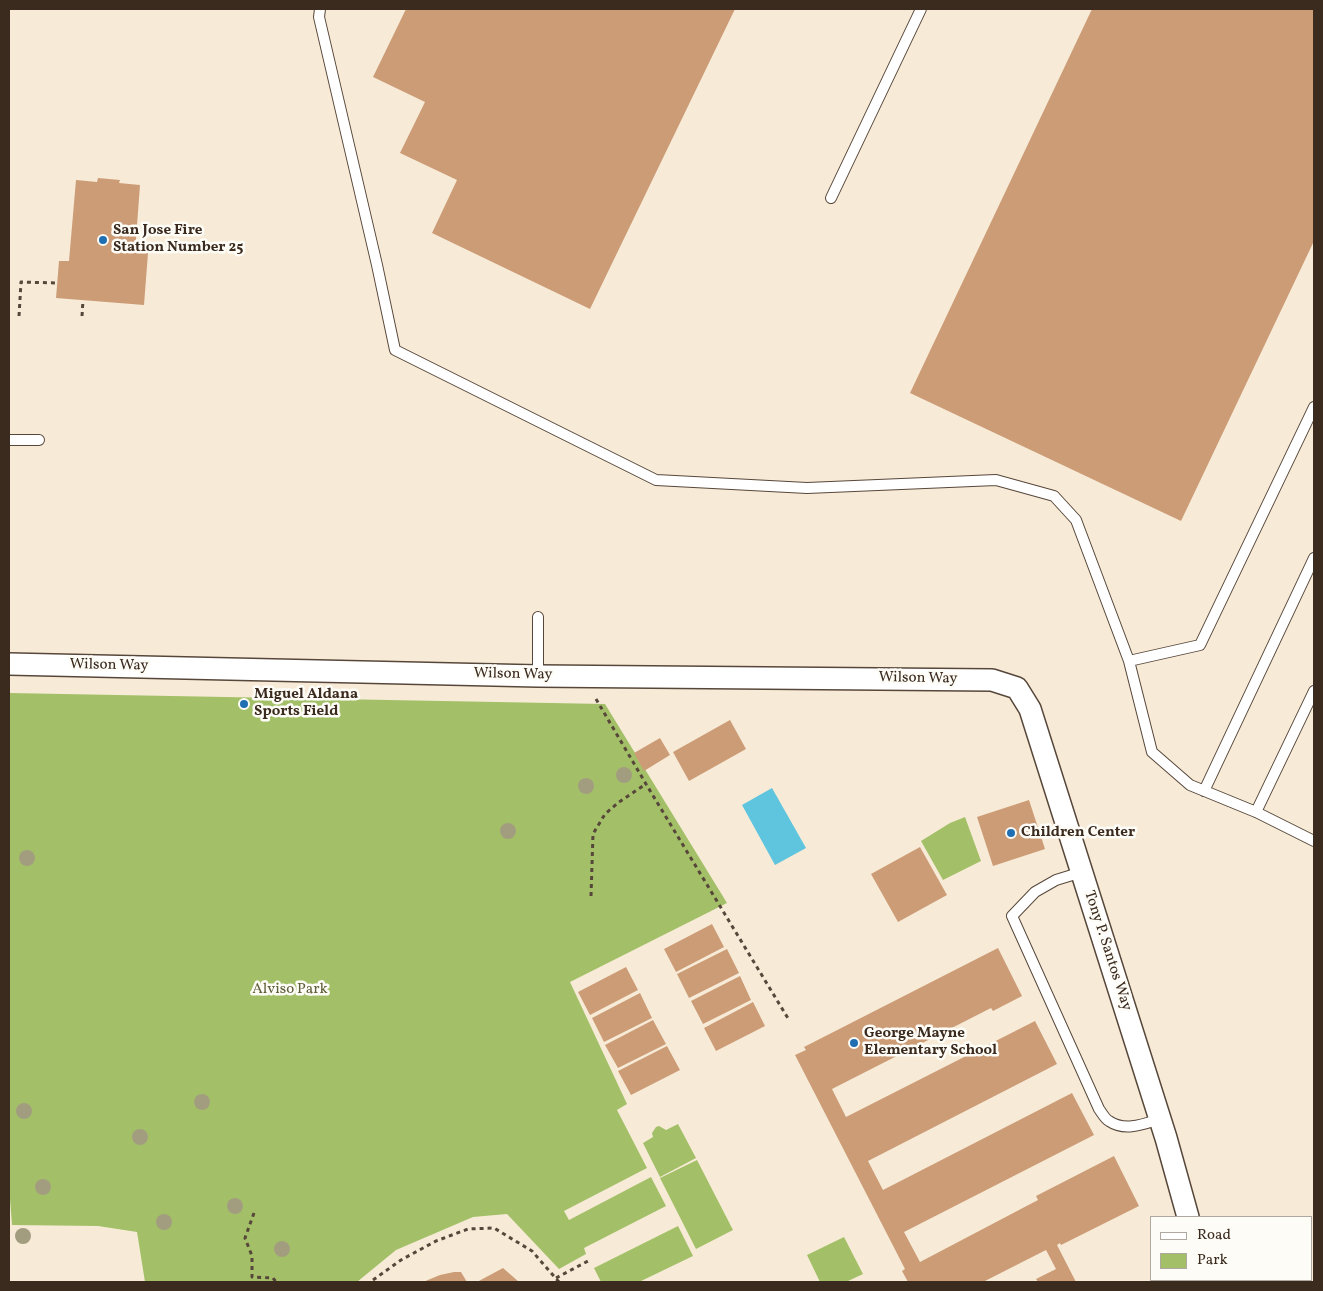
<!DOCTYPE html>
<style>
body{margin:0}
#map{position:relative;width:1323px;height:1291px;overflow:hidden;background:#f7ebd7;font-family:Vollkorn,serif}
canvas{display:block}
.frame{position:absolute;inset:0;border:10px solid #3b2a1e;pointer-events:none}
.legend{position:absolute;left:1150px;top:1216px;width:162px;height:65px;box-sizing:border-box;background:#fdfcf7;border:1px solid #afa8a0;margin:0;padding:6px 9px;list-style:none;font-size:15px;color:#3b2a1e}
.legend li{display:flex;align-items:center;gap:10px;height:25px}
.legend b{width:25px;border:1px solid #afa8a0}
</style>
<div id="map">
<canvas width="1323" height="1291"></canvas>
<div class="frame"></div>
<ul class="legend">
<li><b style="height:6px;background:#fff"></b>Road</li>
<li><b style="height:14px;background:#a3c068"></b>Park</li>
</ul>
</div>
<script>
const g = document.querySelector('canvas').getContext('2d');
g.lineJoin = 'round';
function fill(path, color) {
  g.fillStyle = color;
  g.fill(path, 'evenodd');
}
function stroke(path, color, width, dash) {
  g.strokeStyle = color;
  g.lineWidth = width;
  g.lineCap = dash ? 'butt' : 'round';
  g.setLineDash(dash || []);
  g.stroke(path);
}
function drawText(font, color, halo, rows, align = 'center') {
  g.font = font + ' Vollkorn,serif';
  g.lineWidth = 5;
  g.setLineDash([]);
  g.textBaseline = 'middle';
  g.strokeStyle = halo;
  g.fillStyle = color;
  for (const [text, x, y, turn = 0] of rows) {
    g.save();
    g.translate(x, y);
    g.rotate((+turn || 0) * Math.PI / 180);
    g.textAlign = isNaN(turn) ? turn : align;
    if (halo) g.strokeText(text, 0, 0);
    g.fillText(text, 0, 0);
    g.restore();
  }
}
const green = new Path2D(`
 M9,693L605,704L727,903L570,982L627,1104L617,1110L647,1168L564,1211L569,1220L651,1177L666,1206L584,1248L586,1254L559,1269L507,1214L473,1217L396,1250L357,1282H145L137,1232L98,1226L12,1225L9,1186Z
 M965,817L981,861L943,880L921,841L950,823Z
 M678,1124L696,1158L660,1177L643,1143L653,1137L652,1133L656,1127L659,1126L666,1130Z
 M697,1160L733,1230L696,1249L660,1178Z
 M678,1226L693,1256L639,1282H601L594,1268Z
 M844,1237L863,1274L846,1282H820L807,1255Z`);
const water = new Path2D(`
 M772,788L806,848L775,865L742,805Z`);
const building = new Path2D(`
 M406,9H735L590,309L432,233L457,180L400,153L425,102L373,77Z
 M1092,9H1314V241L1181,521L910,393Z
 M98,178L120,180L119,183L140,185L135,252L148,253L144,305L56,298L59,261H69L76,180L97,182Z
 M730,720L746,749L689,781L673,752Z
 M660,738L670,755L644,771L634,753Z
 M1029,800L1045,849L993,866L977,817Z
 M920,847L947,895L898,922L871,874Z
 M712,924L724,947L676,972L664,949Z
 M998,948L1022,996L993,1011L991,1008L832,1089L846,1117L1035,1021L1057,1064L868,1161L883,1190L1072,1093L1094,1135L904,1232L920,1262L1038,1200L1036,1196L1114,1156L1139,1206L1061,1245L1060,1243L1057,1245L1076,1282H1038L1036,1279L1056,1269L1046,1250L983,1282H908L902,1271L905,1269L795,1055L806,1050L804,1047Z
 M727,949L739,973L689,998L677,974Z
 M626,967L638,990L590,1015L578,992Z
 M740,976L751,1000L703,1024L691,1001Z
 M640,993L652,1018L604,1042L592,1018Z
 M753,1002L765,1026L716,1051L704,1028Z
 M653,1020L666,1044L618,1068L605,1045Z
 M667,1046L680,1070L631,1095L618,1071Z
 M503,1268L519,1282H477Z
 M454,1272H461L467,1282H423L440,1275Z`);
const path = new Path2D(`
 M19,316L21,282L57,283
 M82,316L83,300
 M596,699L646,784L789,1020
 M591,896L593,834L605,814L619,802L646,784
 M254,1213L245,1238L252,1256V1277L273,1278L276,1282
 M556,1278L590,1260
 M373,1280L401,1260L436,1241L468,1229L494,1228L532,1251L559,1282`);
const service = new Path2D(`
 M320,9L319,17L377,265L395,350L656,480L807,488L996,480L1054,496L1076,520L1129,661L1152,752L1190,785L1256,812L1314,841
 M831,198L921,9
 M9,440H39
 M538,617V676
 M1129,661L1200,645L1314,407
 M1204,791L1314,558
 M1256,812L1314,691
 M1082,872L1056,880L1035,892L1012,916L1099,1109C1102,1113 1105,1119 1109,1121C1125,1132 1144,1124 1160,1119`);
const minor = new Path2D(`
 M9,664L538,676L992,680L1017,688L1030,709L1166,1138L1188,1217
 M1206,1280V1282`);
const trees = [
 [624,775],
 [586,786],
 [508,831],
 [27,858],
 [202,1102],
 [24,1111],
 [140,1137],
 [43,1187],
 [235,1206],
 [164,1222],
 [23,1236],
 [282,1249]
];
const markers = [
 [103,240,5,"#1f6fb2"],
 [244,704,5,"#1f6fb2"],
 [1011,833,5,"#1f6fb2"],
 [854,1043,5,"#1f6fb2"]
];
const poiNames = [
 ["San Jose Fire",113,231],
 ["Station Number 25",113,248],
 ["Miguel Aldana",254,695],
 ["Sports Field",254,712],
 ["Children Center",1021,833],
 ["George Mayne",864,1034],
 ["Elementary School",864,1051]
];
const streetNames = [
 ["Wilson Way",109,666,1],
 ["Wilson Way",513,675,1],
 ["Wilson Way",918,679,1],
 ["Tony P. Santos Way",1107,951,72]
];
const parkNames = [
 ["Alviso Park",290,990]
];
fill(green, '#a3c068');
fill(water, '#5fc4dd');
fill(building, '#cc9c77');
stroke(service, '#57473a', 12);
stroke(minor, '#57473a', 24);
stroke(path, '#57473a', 3, [4, 4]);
stroke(service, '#fff', 10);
stroke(minor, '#fff', 21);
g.fillStyle = '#a39d80';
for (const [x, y] of trees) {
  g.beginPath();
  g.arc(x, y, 8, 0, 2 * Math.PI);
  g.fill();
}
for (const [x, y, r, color] of markers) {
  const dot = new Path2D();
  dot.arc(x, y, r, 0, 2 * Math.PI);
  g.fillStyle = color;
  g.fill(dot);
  stroke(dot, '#fdfcf7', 2);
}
drawText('bold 15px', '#3b2a1e', '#fdfcf7', poiNames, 'left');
drawText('15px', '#3b2a1e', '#fdfcf7', streetNames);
drawText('15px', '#5f5e38', '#fdfcf7', parkNames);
</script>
